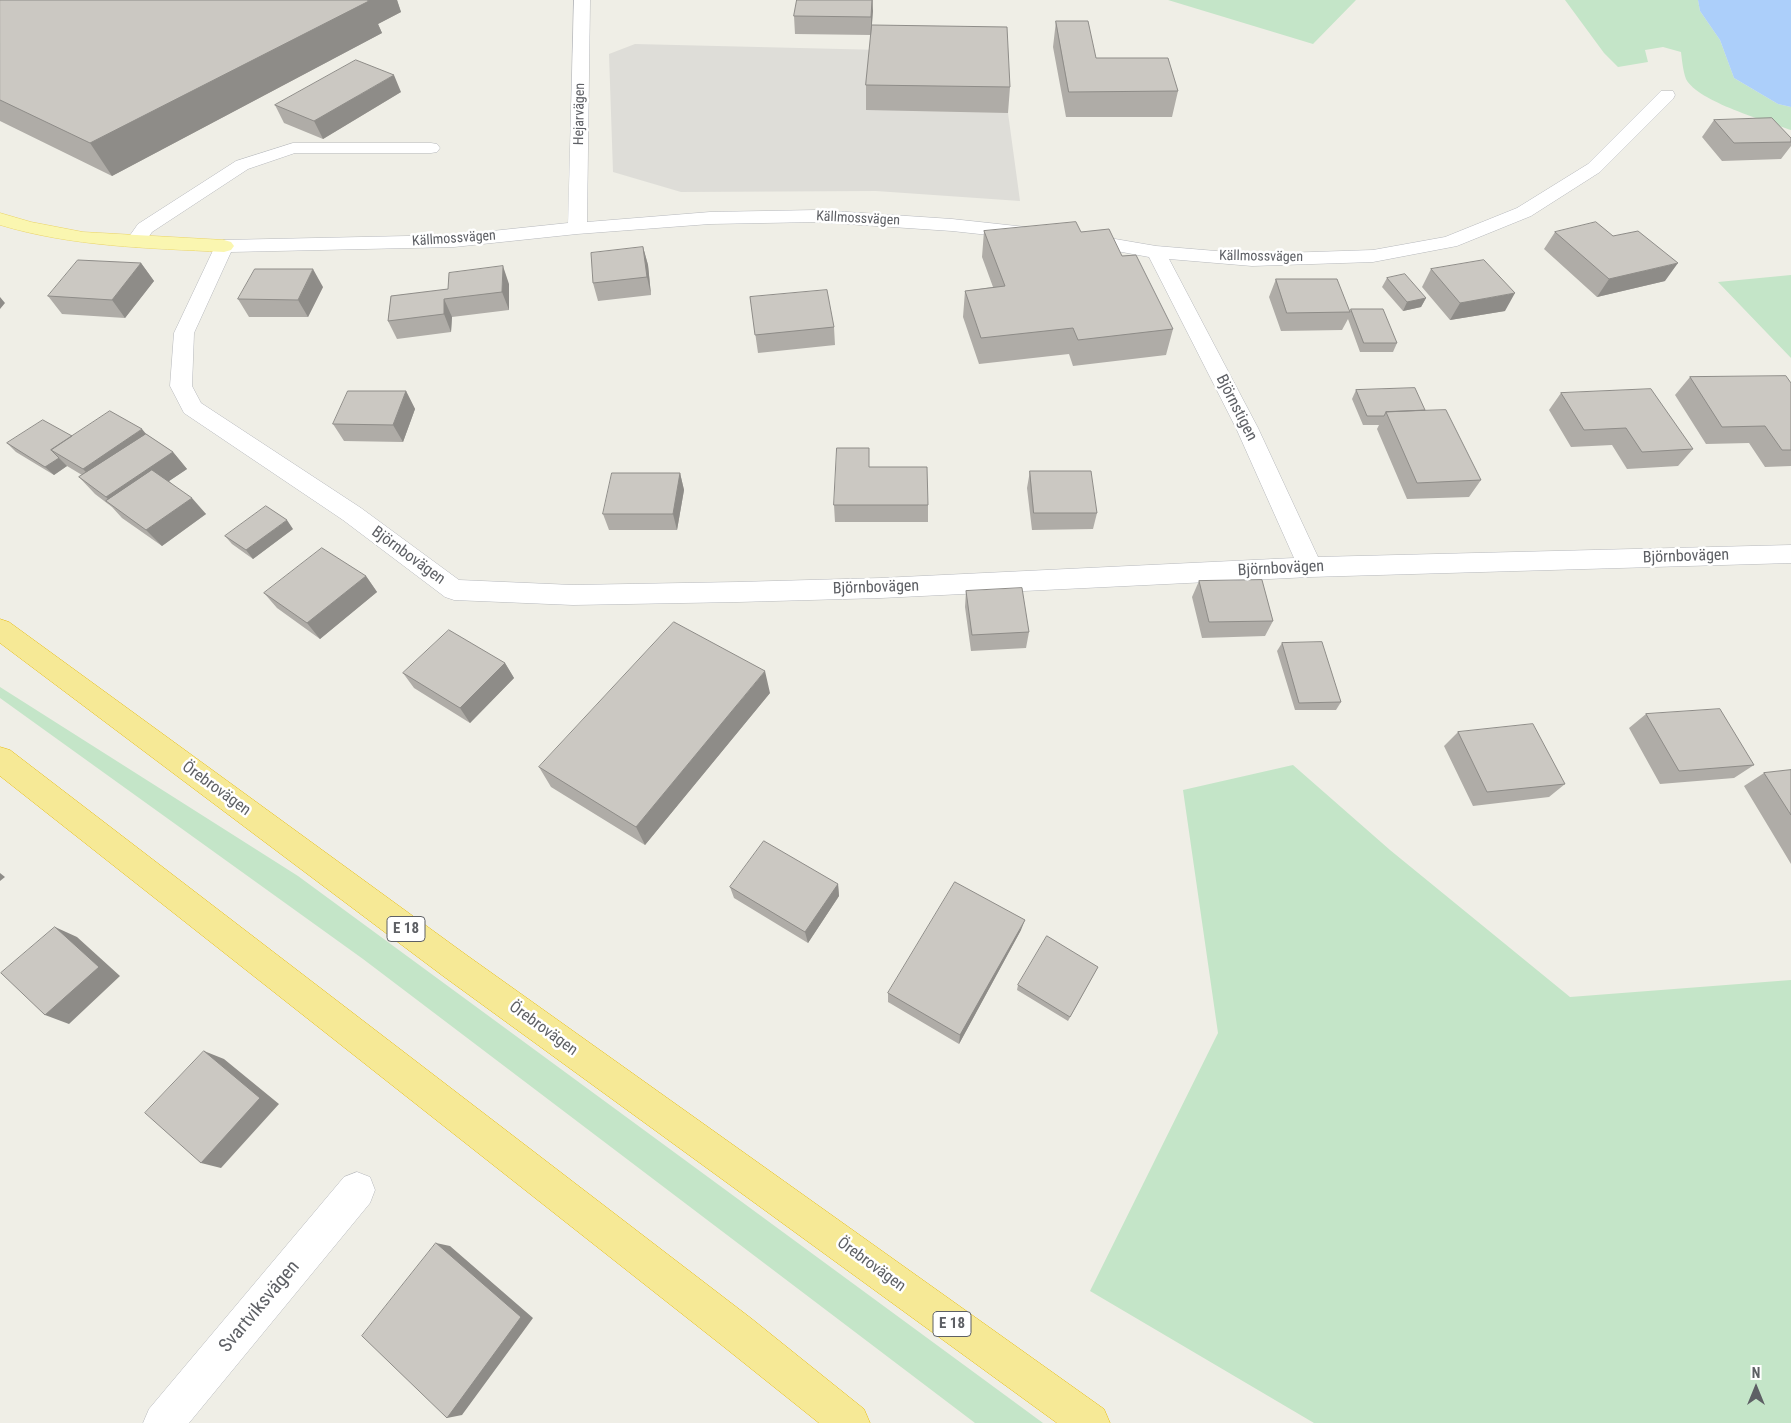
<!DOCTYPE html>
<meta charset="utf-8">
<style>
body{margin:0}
#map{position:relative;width:1791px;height:1423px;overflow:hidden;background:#efeee6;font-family:"Roboto Condensed",sans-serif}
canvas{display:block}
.north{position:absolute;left:1731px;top:1363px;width:50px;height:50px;-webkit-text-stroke:4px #fff;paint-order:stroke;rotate:0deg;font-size:14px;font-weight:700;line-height:20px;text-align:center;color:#5e6065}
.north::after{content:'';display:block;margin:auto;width:18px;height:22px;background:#5e6065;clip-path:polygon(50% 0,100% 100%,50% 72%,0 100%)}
</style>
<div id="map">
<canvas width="1791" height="1423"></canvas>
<div class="north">N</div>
</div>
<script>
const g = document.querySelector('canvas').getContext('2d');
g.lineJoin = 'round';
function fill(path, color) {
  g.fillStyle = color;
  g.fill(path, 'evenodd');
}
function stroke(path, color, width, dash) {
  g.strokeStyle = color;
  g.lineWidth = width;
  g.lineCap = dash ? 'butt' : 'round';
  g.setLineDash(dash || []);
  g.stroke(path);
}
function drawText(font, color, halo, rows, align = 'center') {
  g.font = font + ' "Roboto Condensed",sans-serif';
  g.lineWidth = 5;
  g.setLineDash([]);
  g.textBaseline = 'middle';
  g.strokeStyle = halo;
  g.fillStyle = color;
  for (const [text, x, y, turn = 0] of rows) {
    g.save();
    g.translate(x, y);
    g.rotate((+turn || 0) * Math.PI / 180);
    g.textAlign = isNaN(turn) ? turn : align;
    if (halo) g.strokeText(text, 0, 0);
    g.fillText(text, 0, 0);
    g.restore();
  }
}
const industrial = new Path2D(`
 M635,44L1005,53L1008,113L1020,201L876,191L681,192L613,172L609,54Z`);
const green = new Path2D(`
 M1168,0H1356L1313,44Z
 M1565,0H1698L1700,11L1720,40L1734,78L1778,104L1791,107V130C1767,121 1698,102 1686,79C1683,71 1682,60 1681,52L1663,47L1645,50L1648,62L1618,67L1604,53Z
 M1791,275V358L1718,282Z
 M0,687L298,876L1043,1423H975L363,959L0,698Z
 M1293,765L1390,850L1570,997L1791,980V1423H1314L1090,1291L1218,1033L1183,790Z`);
const water = new Path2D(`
 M1698,0H1791V107L1778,104L1734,78L1720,40L1700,11Z`);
const minor = new Path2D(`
 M574,0H590L587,222L710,212L817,210L952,219L1035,228L1042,230L1045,234L1042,238L1035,240L952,231L817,222L710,224L577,234L454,247L231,252L194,333L192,386L201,403L361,508L459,580L573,585L738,582L881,578L1294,558L1236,428L1149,257L1073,243L1070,239L1073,235L1080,233L1156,246L1252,254L1373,250L1445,237L1517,208L1588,164L1661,91H1673L1675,95L1673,99L1600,172L1531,216L1457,246L1373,262L1252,266L1169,259L1258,428L1318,557L1791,545V563L1310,577L881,598L738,602L573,605L454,600L445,597L343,520L184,413L170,386L174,333L217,242L224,240L454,235L568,223Z
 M293,143H431L437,144L440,148L437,152L431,153H295L248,169L152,232L143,245L136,247L129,245L126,241L138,224L236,161Z
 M357,1172L370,1177L375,1190L370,1203L189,1423H143L149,1409L344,1177Z`);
const major = new Path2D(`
 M0,213L31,222L83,232L224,240L231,242L234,246L231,250L224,252C148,248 73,247 0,225Z`);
const highway = new Path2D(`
 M0,619L9,622L465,954L1104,1409L1110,1423H1057L443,976L0,643Z
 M0,747L10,750L752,1319L864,1409L870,1423H819L724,1347L0,776Z`);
const wall = new Path2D(`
 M0,0H397L401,12L378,24L382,33L112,176L0,121Z
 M797,0H873L872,25L1010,87L1008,113L866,110V85L871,35L795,34L794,16Z
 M1056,21L1096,58L1178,91L1172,117H1066L1053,47Z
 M401,92L323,139L284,123L275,105Z
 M1714,120L1791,138V146L1781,159L1722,161L1702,137Z
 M984,231L1081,232L1122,256L1173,329L1166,355L1073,366L1069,354L979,364L963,317L965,291L993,287L982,257Z
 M1555,232L1665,281L1597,297L1544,249Z
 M643,247L648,265L651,295L598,301L593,283Z
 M141,263L154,281L125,318L62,314L48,296Z
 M1431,269L1505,311L1450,320L1422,287Z
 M1387,278L1426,298L1421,307L1403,311L1382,287Z
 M1276,279L1350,311L1351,309L1397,343L1393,352H1360L1348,319L1342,330L1281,331L1269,297Z
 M509,284V310L452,317L451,332L397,339L388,321L391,296Z
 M323,287L308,317H249L238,299Z
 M750,297L834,327L835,345L758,353Z
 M1690,377L1791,383V466L1765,467L1749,443L1706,444L1675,395Z
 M1356,390L1425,410L1481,480L1469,497L1407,499L1377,429L1379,425H1363L1352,399Z
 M406,391L415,409L403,442L344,441L333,424Z
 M1561,393L1693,449L1678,466L1627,469L1612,445L1571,447L1549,410Z
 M146,434L173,452L187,469L169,481L206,514L162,546L122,518L112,507L95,494L79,477L82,475L67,466L54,475L16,452L7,443L72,436Z
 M870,467L928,505V522H835L834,505Z
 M1030,471L1097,513L1093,529L1032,530L1027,488Z
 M680,473L684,490L677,530H609L603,514Z
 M293,529L253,559L232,544L225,536Z
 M366,576L377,592L320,639L277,608L264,593Z
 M1199,581L1273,621L1265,636L1202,638L1192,597Z
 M966,591L1029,632L1026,648L971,651L965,607Z
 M1282,643L1341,702L1336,710H1295L1277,651Z
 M505,663L514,678L470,723L414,688L403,673Z
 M770,693L645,845L551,787L539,767Z
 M1646,714L1754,765L1734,778L1660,784L1629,728Z
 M1458,732L1565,784L1549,797L1473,806L1444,746Z
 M1791,770V864L1744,786L1764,773Z
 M838,884L839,896L808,943L734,898L730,887Z
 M1021,930L959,1044L888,1002V993Z
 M1098,967L1068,1021L1017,990L1018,985Z`);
const shadedWall = new Path2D(`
 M359,0H397L401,12L378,24L382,33L112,176L90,143Z
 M872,0L873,11L871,35V17Z
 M394,75L401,92L323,139L314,121Z
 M643,247L648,265L651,295L647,277Z
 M141,263L154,281L125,318L112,300Z
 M1678,263L1665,281L1597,297L1609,279Z
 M503,266L509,284V310L502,292Z
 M313,269L323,287L308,317L298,300Z
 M1515,293L1505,311L1450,320L1460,303Z
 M0,297L5,303L0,309Z
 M1426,298L1421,307L1403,311L1407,302Z
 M444,299L452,317L451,332L444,314Z
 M406,391L415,409L403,442L393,425Z
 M142,429L156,446L99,486L83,469Z
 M173,452L187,469L123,512L116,508L106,497Z
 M59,458L67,466L54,475L45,467Z
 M680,473L684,490L677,530L673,514Z
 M192,498L206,514L162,546L146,530Z
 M287,520L293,529L253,559L246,550Z
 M366,576L377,592L320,639L307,623Z
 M505,663L514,678L470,723L460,708Z
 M765,671L770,693L645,845L636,827Z
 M0,873L5,877L0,881Z
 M838,884L839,896L808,943L805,932Z
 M1025,920L1021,930L959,1044L960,1035Z
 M55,927L77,937L120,976L69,1024L45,1015Z
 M204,1051L224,1059L279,1104L221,1168L201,1163Z
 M436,1243L450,1246L533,1318L462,1415L447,1418Z`);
const building = new Path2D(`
 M0,0H367L369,1L90,143L0,100Z
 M797,0H872L871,17L794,16Z
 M1056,21H1088L1096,58H1168L1178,91L1069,92Z
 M872,25L1007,27L1010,87L866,85Z
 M356,60L394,75L314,121L275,105Z
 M1772,118L1791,138V142L1734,143L1714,120Z
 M1076,222L1081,232L1109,229L1122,256L1136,255L1173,329L1078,340L1073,328L981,338L965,291L1005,286L984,231Z
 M1596,222L1613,236L1638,231L1678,263L1609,279L1555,232Z
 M643,247L647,277L593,283L591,253Z
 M78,260L141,263L112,300L48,296Z
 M1484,260L1515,293L1460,303L1431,269Z
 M503,266L502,292L444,299V314L388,321L391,296L448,289L449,273Z
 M255,269H313L298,300L238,299Z
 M1405,274L1426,298L1407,302L1387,278Z
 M1276,279H1337L1350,312L1287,313Z
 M827,290L834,327L755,335L750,297Z
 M1351,309H1383L1397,343H1364Z
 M1786,376L1791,383V450H1782L1765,426L1722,427L1690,377Z
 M1415,388L1425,410L1386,412L1384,416H1367L1356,390Z
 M1651,389L1693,449L1642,452L1626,428L1584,430L1561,393Z
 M348,391H406L393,425L333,424Z
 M1446,410L1481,480L1417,483L1386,412Z
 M110,411L142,429L83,469L51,450Z
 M43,420L72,436L51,450L59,458L45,467L7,443Z
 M146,434L173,452L106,497L79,477Z
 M837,448H869V467H927L928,505H834Z
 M152,470L192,498L146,530L106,501Z
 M1030,471H1091L1097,513H1034Z
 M612,473H680L673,514H603Z
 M266,506L287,520L246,550L225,536Z
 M322,548L366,576L307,623L264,593Z
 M1262,580L1273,621L1209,622L1199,581Z
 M1022,588L1029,632L972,635L966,591Z
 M674,622L765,671L636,827L539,767Z
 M449,630L505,663L460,708L403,673Z
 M1322,642L1341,702L1299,703L1282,643Z
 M1720,709L1754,765L1679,771L1646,714Z
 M1533,724L1565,784L1487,792L1458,732Z
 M1791,770V815L1764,773Z
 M764,841L838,884L805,932L730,887Z
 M955,882L1025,920L960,1035L888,993Z
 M55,927L99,967L45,1015L1,973Z
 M1047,936L1098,967L1070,1017L1018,985Z
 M204,1051L260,1098L201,1163L145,1113Z
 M436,1243L521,1317L447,1418L362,1336Z`);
const farStreetnames = [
 ["Hejarvägen",580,114,-89],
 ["Källmossvägen",858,219,3],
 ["Källmossvägen",454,239,-4],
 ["Källmossvägen",1261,257,1]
];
const shields = [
 [406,929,38],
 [952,1324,38]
];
const shieldNames = [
 ["E 18",406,929],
 ["E 18",952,1324]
];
const streetNames = [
 ["Björnstigen",1236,408,63],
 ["Björnbovägen",408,556,36],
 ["Björnbovägen",1686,557,-2],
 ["Björnbovägen",1281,569,-3],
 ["Björnbovägen",876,588,-2],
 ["Örebrovägen",216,789,36],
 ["Örebrovägen",543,1029,36],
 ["Örebrovägen",871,1265,36]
];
const nearStreetnames = [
 ["Svartviksvägen",260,1307,-50]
];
fill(industrial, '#deddd8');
fill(green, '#c4e5c8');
fill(water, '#accffa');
stroke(minor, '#b6b8bc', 1);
stroke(major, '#e9d366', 1);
stroke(highway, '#e6bb0f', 1);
fill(minor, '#fff');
fill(major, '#faf6b0');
fill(highway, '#f6e996');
fill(wall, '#afaca7');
fill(shadedWall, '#8e8c88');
fill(building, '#cbc8c2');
stroke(building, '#8e8c88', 1);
drawText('14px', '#5e6065', '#fff', farStreetnames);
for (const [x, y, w] of shields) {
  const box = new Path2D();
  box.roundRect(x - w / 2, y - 12.5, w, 25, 4);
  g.fillStyle = '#fff';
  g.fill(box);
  stroke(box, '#5e6065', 1);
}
drawText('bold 15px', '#5e6065', null, shieldNames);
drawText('16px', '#5e6065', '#fff', streetNames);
drawText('19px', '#5e6065', '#fff', nearStreetnames);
</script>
